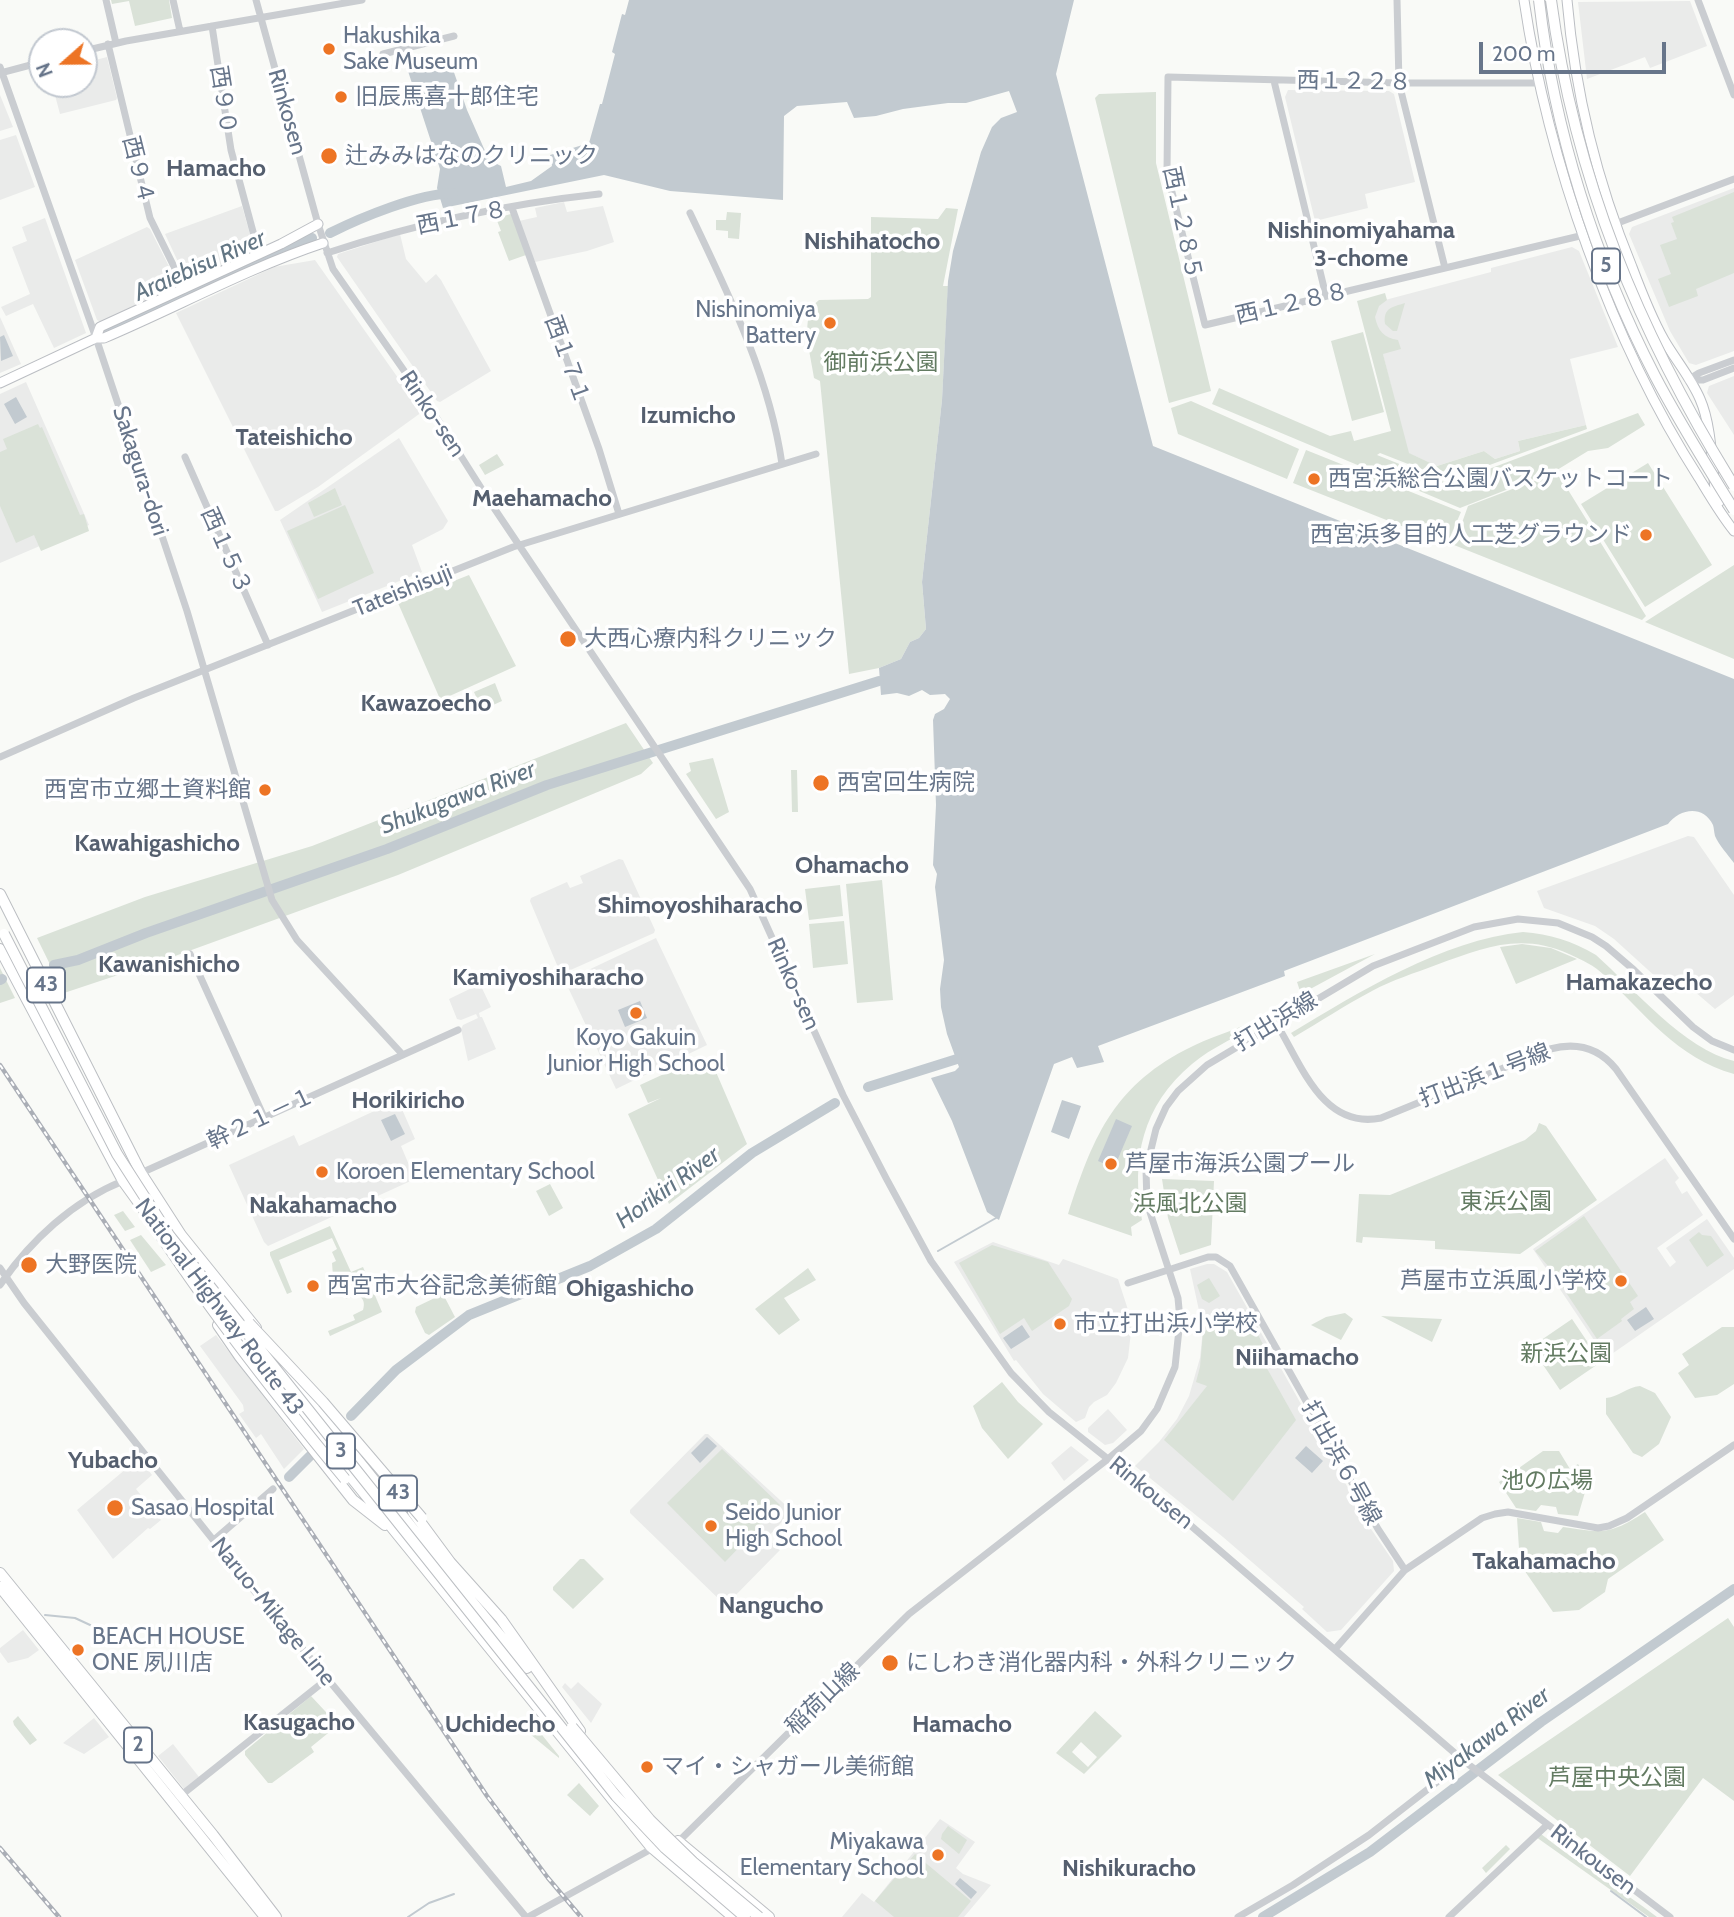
<!DOCTYPE html>
<meta charset="utf-8">
<style>
body{margin:0}
#map{position:relative;width:1734px;height:1917px;overflow:hidden;background:#f9faf7;font-family:Cabin,sans-serif}
canvas{display:block}
.north{position:absolute;left:28px;top:28px;width:70px;height:70px;box-sizing:border-box;background:#fff;border:2px solid #c2c8d0;border-radius:50%;rotate:249deg;font-size:19px;font-weight:700;line-height:28px;text-align:center;color:#67758a}
.north::after{content:'';display:block;margin:auto;width:24px;height:32px;background:#ed7424;clip-path:polygon(50% 0,100% 100%,50% 72%,0 100%)}
.scale{position:absolute;left:1479px;top:42px;width:187px;height:32px;box-sizing:border-box;border:4px solid #67758a;border-top:0;padding-left:9px;font-size:21px;line-height:24px;white-space:nowrap;color:#67758a;-webkit-text-stroke:5px #fff;paint-order:stroke}
</style>
<div id="map">
<canvas width="1734" height="1917"></canvas>
<div class="north">N</div>
<div class="scale">200 m</div>
</div>
<script>
const g = document.querySelector('canvas').getContext('2d');
g.lineJoin = 'round';
function fill(path, color) {
  g.fillStyle = color;
  g.fill(path, 'evenodd');
}
function stroke(path, color, width, dash) {
  g.strokeStyle = color;
  g.lineWidth = width;
  g.lineCap = dash ? 'butt' : 'round';
  g.setLineDash(dash || []);
  g.stroke(path);
}
function drawText(font, color, halo, rows, align = 'center') {
  g.font = font + ' Cabin,"Noto Sans JP",sans-serif';
  g.lineWidth = 7;
  g.setLineDash([]);
  g.textBaseline = 'middle';
  g.strokeStyle = halo;
  g.fillStyle = color;
  for (const [text, x, y, turn = 0] of rows) {
    g.save();
    g.translate(x, y);
    g.rotate((+turn || 0) * Math.PI / 180);
    g.textAlign = isNaN(turn) ? turn : align;
    if (halo) g.strokeText(text, 0, 0);
    g.fillText(text, 0, 0);
    g.restore();
  }
}
const built = new Path2D(`
 M1690,1L1707,46L1650,68L1645,57L1587,79L1578,2Z
 M107,57L117,98L116,100L60,114L52,84H84V63Z
 M1288,90L1389,91L1394,94L1415,182L1365,194L1368,208L1315,221L1285,97Z
 M0,95L13,127L0,131Z
 M16,135L35,187L0,200V140Z
 M1734,188V351L1696,365L1689,363L1670,331L1629,234L1632,227Z
 M564,202L567,212L603,206L614,242L587,251L535,262L519,221L537,217L535,208Z
 M242,206L255,252L187,281L165,234Z
 M45,218L86,333L54,348L33,304L6,316L1,307L30,294L12,247L27,241L22,227Z
 M147,227L150,229L179,286L101,322L97,320L75,260Z
 M400,234L406,259L426,283L436,274L441,280L491,371L440,402L437,401L337,257L338,254Z
 M1572,247L1579,251L1618,347L1570,359L1586,425L1518,441L1520,451L1495,459L1484,451L1437,466L1408,453L1370,304L1491,272V268Z
 M315,260L422,412L318,487L278,511H275L176,313L274,267Z
 M0,317L21,364L0,373Z
 M1734,376V435L1707,393L1709,386Z
 M26,382L89,525L0,563V394Z
 M399,438L448,521L443,529L412,545L422,572L322,612L280,520Z
 M1688,836L1694,837L1734,895V995L1715,1009L1694,991L1684,986L1673,990L1668,988L1614,939L1595,926L1544,908L1537,891Z
 M619,859L623,860L655,930L654,933L566,972L564,970L560,972L530,901L531,898L567,882L570,888L583,883L580,876Z
 M656,938L707,1045L616,1089L565,981Z
 M480,984L491,1007L479,1013L480,1017H482L496,1049L468,1061L461,1029L463,1025L478,1018L476,1014L461,1020L457,1019L449,999Z
 M398,1100L415,1139L401,1146L415,1179L268,1246L264,1242L229,1165L294,1135L299,1146Z
 M1665,1158L1679,1178L1675,1182L1682,1194L1687,1191L1703,1215L1657,1248L1670,1267L1676,1262L1666,1248L1707,1219L1734,1258V1269L1606,1358L1533,1249Z
 M993,1242L1059,1265L1063,1259L1118,1279L1130,1316L1131,1332L1128,1358L1116,1383L1107,1395L1094,1402L1089,1407L1085,1418L1076,1422L1043,1394L1016,1360L1014,1361L954,1262Z
 M1207,1264H1214L1227,1272L1371,1529L1393,1561L1394,1571L1341,1630L1327,1632L1302,1609L1304,1607L1223,1537L1135,1466L1159,1442L1177,1419L1189,1396L1200,1358L1203,1329L1190,1269Z
 M216,1335L304,1449L284,1469L261,1434L256,1438L239,1414L244,1411L243,1405L200,1346Z
 M1108,1409L1127,1430L1113,1443L1105,1445L1088,1432V1428Z
 M705,1434H708L792,1511L767,1538L780,1550L728,1603L724,1604L630,1513V1510Z
 M1071,1446L1089,1460L1064,1481L1051,1463Z
 M139,1458L152,1475L136,1489L161,1520L150,1529L148,1528L113,1559L77,1510Z
 M23,1630L39,1650L28,1658L8,1663L0,1652V1648Z
 M578,1682L602,1704L591,1723L562,1687L565,1683L571,1689Z
 M94,1718L109,1737L84,1754L63,1743Z
 M173,1744L199,1777L184,1789L158,1756Z
 M940,1819L975,1842L956,1868L963,1874L991,1885L964,1917H842L862,1893L874,1902Z`);
const green = new Path2D(`
 M111,0H169L172,18L135,26L129,1L112,4Z
 M1156,92V163L1211,391L1169,403L1095,98L1099,94Z
 M1734,192V273L1696,289L1698,296L1669,307L1658,279L1671,274L1660,245L1677,239L1671,223L1674,222L1672,217Z
 M946,208L958,209L943,286H948L942,400L922,582L926,629L919,638L910,642L901,659L879,668L849,674L820,381L814,378C811,355 798,316 819,300L868,299L871,297V217L938,219Z
 M727,212L741,213L739,239L728,238V231L716,230V220H726Z
 M511,214L526,255L509,261L498,232L501,231L496,218Z
 M1385,293L1387,300L1379,306L1375,317C1378,331 1384,338 1398,340L1401,349L1383,354L1409,453L1437,466L1484,451L1495,459L1520,451L1518,441L1586,425L1587,429L1449,480L1380,453L1377,455L1449,484L1638,413L1645,425L1608,448L1588,451L1557,470L1460,508L1212,404L1219,388L1330,436L1351,431L1354,441L1391,431L1357,301Z
 M1405,303L1397,331H1393L1385,324C1383,308 1392,307 1405,303Z
 M1363,332L1384,412L1352,421L1331,341Z
 M1191,401L1299,449L1287,479L1178,434L1171,408Z
 M38,424L40,428L42,427L80,515L84,514L89,531L41,551L34,535L16,543L0,506V452L7,449L3,439Z
 M1306,450L1461,512L1447,544L1293,483Z
 M497,454L504,465L485,475L479,465Z
 M1648,463L1712,565L1645,607L1581,504Z
 M1557,472L1646,616L1642,620L1454,545L1468,506Z
 M335,488L342,505L314,517L308,503Z
 M345,505L374,573L318,599L287,531Z
 M1734,565V659L1645,622Z
 M469,575L516,666L443,699H440L398,603Z
 M495,683L502,701L482,710L474,692Z
 M626,723L653,763L641,774L398,875L175,956L64,993L37,938L145,897L312,846Z
 M713,758L729,812L716,819L686,774L691,771L689,763Z
 M791,770H797L798,812H792Z
 M882,880L893,1000L857,1003L846,884Z
 M840,885L843,916L809,920L805,889Z
 M844,921L848,964L813,968L809,924Z
 M1523,932C1550,934 1572,941 1596,955C1634,989 1684,1049 1734,1061V1074C1677,1058 1645,1014 1605,976C1594,965 1582,960 1569,954C1520,932 1483,948 1436,965C1415,973 1392,980 1372,991C1345,1005 1320,1022 1294,1037L1291,1033C1359,992 1443,940 1523,932Z
 M1522,944L1551,948L1577,959L1516,984L1500,947Z
 M1375,954L1301,994L1297,982Z
 M0,968L15,998L0,1003Z
 M1259,1018L1260,1021C1238,1037 1212,1047 1192,1064C1142,1106 1131,1159 1142,1220L1131,1227L1132,1236L1068,1214C1092,1140 1112,1088 1185,1050C1209,1037 1235,1031 1259,1018Z
 M703,1056L711,1074L716,1072L747,1144L669,1204L628,1114L661,1098L648,1103L640,1085Z
 M1539,1123L1546,1126L1597,1200L1520,1254L1435,1249V1241L1363,1237L1362,1243L1356,1242L1359,1194L1390,1195L1525,1140L1536,1131Z
 M1162,1179L1214,1181L1211,1245L1180,1255L1168,1218Z
 M550,1184L563,1208L549,1216L536,1191Z
 M123,1211L135,1227L125,1231L114,1215Z
 M1584,1216L1638,1296L1630,1302L1634,1309L1621,1319L1622,1321L1597,1339L1549,1267L1535,1251Z
 M330,1226L351,1272L363,1267L382,1312L330,1336L328,1331L355,1320L353,1315L363,1310C365,1303 364,1298 357,1295L346,1299L333,1276L332,1263L336,1261L332,1252L337,1249L332,1238L279,1260L292,1292L287,1294L270,1255V1252Z
 M1699,1232L1702,1235L1711,1236L1724,1255L1707,1267L1689,1240Z
 M141,1235L166,1265L151,1272L130,1240Z
 M992,1245L1048,1262L1072,1299L1069,1306L1032,1331L1024,1318L1000,1334L959,1263Z
 M808,1268L816,1280L784,1298L800,1320L779,1335L755,1309Z
 M1209,1278L1220,1296L1209,1303L1202,1299L1197,1285Z
 M443,1294L455,1317L429,1335L425,1333L415,1312L416,1307Z
 M1245,1310L1267,1352L1260,1356L1296,1420L1233,1501L1164,1440L1207,1386L1196,1382L1200,1367L1203,1332Z
 M1345,1313L1353,1319L1341,1340L1311,1325L1326,1317Z
 M1381,1316L1442,1319L1432,1342Z
 M1572,1319L1601,1362L1560,1390L1531,1347Z
 M1722,1327H1734V1384L1717,1395L1695,1398L1678,1373L1689,1365L1682,1354Z
 M1002,1382L1018,1402L1043,1424L1008,1459L982,1428L973,1406Z
 M1640,1386L1655,1393L1671,1417L1659,1444L1642,1457L1633,1453L1606,1414V1398C1619,1397 1627,1387 1640,1386Z
 M722,1449L780,1505L725,1562L667,1503Z
 M1543,1451H1559L1570,1469L1578,1464L1588,1482L1578,1516L1558,1514L1556,1507L1541,1505L1536,1511L1516,1508L1499,1482Z
 M1645,1512L1664,1540L1608,1579L1605,1592L1579,1610L1553,1612L1520,1564L1517,1518L1541,1522L1544,1531L1558,1533L1563,1527C1603,1533 1610,1535 1645,1512Z
 M580,1559H584L604,1579L573,1609L553,1590V1587Z
 M1728,1618L1734,1627V1801L1703,1778L1630,1876L1498,1775Z
 M311,1696L338,1725L311,1747L314,1752L272,1783H268L245,1755V1751Z
 M1095,1711L1122,1736L1084,1774L1056,1753ZM1081,1742L1097,1757L1088,1767L1072,1752Z
 M18,1716L37,1740L30,1745L14,1725L13,1721Z
 M530,1720L559,1756V1758L524,1729Z
 M579,1783L599,1806L590,1816L567,1795Z
 M948,1826L967,1840L959,1854L941,1839L942,1834Z
 M1541,1834C1578,1863 1619,1888 1657,1917H1649L1536,1837Z
 M1506,1845L1510,1849L1486,1873L1482,1868Z
 M915,1854L971,1901L958,1917H894L875,1901Z`);
const water = new Path2D(`
 M629,0H1074L1056,74L1153,446L1734,679V863C1728,855 1719,845 1715,836C1714,832 1714,828 1713,825C1703,804 1679,809 1668,824L1284,971L1285,976L1098,1046L1104,1062L1077,1068L1072,1057L1054,1064L999,1220L987,1212L952,1121L931,1078L955,1071L959,1067L947,1034L941,1007L940,989L944,960L935,887L937,874L933,865L936,805L933,720L935,714L944,709L950,699L945,694L930,695L922,690L909,696L897,693L881,695L879,668L901,659L910,642L919,638L926,629L922,582L942,400L948,281L953,251L981,152L992,127L1001,118L1017,112L1009,91L966,103H948L903,109L876,116L854,118L847,102L797,106L784,116L783,200L670,191L604,175L443,208L437,188L440,169L406,65L448,55L467,110L489,160L501,166L506,187L531,181L552,166L550,155L589,143L600,104H602L615,54L612,52L622,14L625,15Z
 M4,335L13,356L1,361L0,337Z
 M16,397L27,417L15,424L4,404Z
 M640,1001L647,1018L625,1027L618,1010Z
 M1062,1100L1081,1106L1069,1139L1051,1132Z
 M395,1114L405,1134L391,1141L381,1120Z
 M1116,1119L1132,1126L1114,1168L1098,1161Z
 M1646,1307L1654,1319L1635,1331L1627,1320Z
 M1022,1325L1030,1337L1011,1349L1003,1338Z
 M707,1437L717,1446L700,1463L691,1453Z
 M1306,1446L1323,1461L1312,1473L1295,1458Z
 M960,1878L977,1892L971,1899L955,1884Z`);
const stream = new Path2D(`
 M938,1251L996,1218
 M45,1615L75,1618L103,1631
 M1611,1891L1646,1917
 M408,1917L429,1903L454,1894`);
const river = new Path2D(`
 M330,233C362,217 418,194 453,193
 M105,332L312,238
 M54,965L78,960L146,933L387,849L547,785L879,681
 M0,980L2,979
 M868,1087L957,1059
 M351,1416L396,1370L469,1315L590,1266L656,1229L752,1153L835,1103
 M289,1477L310,1456
 M1263,1917L1370,1852L1541,1722L1734,1589`);
const minor = new Path2D(`
 M106,0L116,43
 M173,0L180,31
 M256,0L318,224L333,269L433,412L490,502L750,889L843,1095L886,1178L931,1261L1011,1373L1049,1412L1182,1518L1464,1761L1670,1917
 M1397,0L1399,83L1445,268
 M1698,0L1734,95
 M212,26L231,150L259,254
 M108,44L150,218L185,289
 M84,51L126,41L362,0
 M383,54L454,36
 M0,67L96,338L187,611L272,900L297,940L403,1055
 M0,73L42,62
 M1274,81L1326,296
 M1540,83H1399L1168,77L1167,172L1205,325L1584,235
 M512,208L599,449L619,514
 M690,213C728,293 769,375 782,464
 M1615,224L1734,179
 M327,253C415,224 507,204 599,194
 M1688,380L1699,373L1734,360
 M1688,380H1703L1734,368
 M185,457L268,645
 M0,757L134,698L513,547L816,454
 M190,954L264,1117
 M1276,1023C1301,1063 1322,1130 1381,1118L1550,1049C1576,1042 1599,1048 1616,1069L1734,1239
 M141,1173L458,1030
 M0,1268L24,1303L246,1581L526,1917
 M1128,1283L1208,1257H1216L1230,1266L1378,1529L1405,1570
 M0,1285C30,1241 73,1201 123,1181
 M214,1540L273,1489
 M1335,1649L1405,1570L1482,1518L1495,1514L1508,1512L1598,1528L1609,1526L1627,1518L1734,1445
 M179,1797L327,1679
 M677,1843L909,1614L1108,1459L1141,1431L1157,1409L1175,1367L1180,1320L1178,1298L1147,1203L1146,1170L1156,1129L1166,1107L1178,1091L1207,1065L1373,966L1474,927L1518,919L1558,923L1592,937L1606,946L1634,970L1693,1027L1712,1041L1734,1050
 M528,1917L655,1847
 M1238,1917L1293,1885L1369,1835L1464,1761
 M1449,1917L1547,1825`);
const major = new Path2D(`
 M1524,0C1548,161 1611,341 1699,478C1710,496 1721,515 1734,531
 M1567,0C1575,92 1597,182 1632,267C1641,291 1651,317 1664,340C1675,359 1691,378 1700,399C1712,426 1712,468 1716,498L1719,502
 M96,338L100,327L281,244L318,224
 M0,383L96,338H104C177,307 248,268 323,243`);
const highway = new Path2D(`
 M0,894L141,1173L181,1235L256,1328
 M0,949L123,1181L157,1228
 M218,1325L240,1357L353,1500L385,1525
 M239,1339L651,1847L733,1917
 M279,1361L445,1569L527,1668
 M413,1512L450,1562L501,1619L580,1731
 M0,1573L213,1835L276,1917
 M0,1587L265,1917
 M678,1841L769,1917`);
const rail = new Path2D(`
 M0,1065L487,1796L548,1878L581,1917
 M0,1848L59,1917`);
const highwayBridge = new Path2D(`
 M1539,0C1554,130 1595,260 1655,376C1679,422 1707,466 1734,510
 M1551,0C1575,180 1639,333 1734,486
 M4,934L117,1154L169,1235L616,1796L665,1848L745,1917
 M152,1222C210,1312 277,1397 345,1479
 M249,1323L323,1402L422,1518
 M572,1727L650,1820L693,1862L759,1917`);
const markers = [
 [329,49,7,"#ed7424"],
 [341,97,7,"#ed7424"],
 [329,156,9,"#ed7424"],
 [830,323,7,"#ed7424"],
 [1314,479,7,"#ed7424"],
 [1646,535,7,"#ed7424"],
 [568,639,9,"#ed7424"],
 [821,783,9,"#ed7424"],
 [265,790,7,"#ed7424"],
 [636,1013,7,"#ed7424"],
 [1111,1164,7,"#ed7424"],
 [322,1172,7,"#ed7424"],
 [29,1265,9,"#ed7424"],
 [1621,1281,7,"#ed7424"],
 [313,1286,7,"#ed7424"],
 [1060,1324,7,"#ed7424"],
 [115,1508,9,"#ed7424"],
 [711,1526,7,"#ed7424"],
 [78,1650,7,"#ed7424"],
 [890,1663,9,"#ed7424"],
 [647,1767,7,"#ed7424"],
 [938,1855,7,"#ed7424"]
];
const shields = [
 [1606,266,28],
 [46,985,38],
 [341,1451,28],
 [398,1493,38],
 [138,1745,28]
];
const shieldNames = [
 ["5",1606,266],
 ["43",46,985],
 ["3",341,1451],
 ["43",398,1493],
 ["2",138,1745]
];
const poiNames = [
 ["Hakushika",343,36],
 ["Sake Museum",343,62],
 ["旧辰馬喜十郎住宅",355,97],
 ["辻みみはなのクリニック",345,156],
 ["Nishinomiya",816,310,"right"],
 ["Battery",816,336,"right"],
 ["西宮浜総合公園バスケットコート",1328,479],
 ["西宮浜多目的人工芝グラウンド",1632,535,"right"],
 ["大西心療内科クリニック",584,639],
 ["西宮回生病院",837,783],
 ["西宮市立郷土資料館",251,790,"right"],
 ["Koyo Gakuin",636,1038,"center"],
 ["Junior High School",636,1064,"center"],
 ["芦屋市海浜公園プール",1125,1164],
 ["Koroen Elementary School",336,1172],
 ["大野医院",45,1265],
 ["芦屋市立浜風小学校",1607,1281,"right"],
 ["西宮市大谷記念美術館",327,1286],
 ["市立打出浜小学校",1074,1324],
 ["Sasao Hospital",131,1508],
 ["Seido Junior",725,1513],
 ["High School",725,1539],
 ["BEACH HOUSE",92,1637],
 ["ONE 夙川店",92,1663],
 ["にしわき消化器内科・外科クリニック",906,1663],
 ["マイ・シャガール美術館",661,1767],
 ["Miyakawa",924,1842,"right"],
 ["Elementary School",924,1868,"right"]
];
const streetNames = [
 ["西１２２８",1354,82,1],
 ["西９０",223,100,81],
 ["Rinkosen",287,112,74],
 ["西９４",138,170,76],
 ["西１７８",462,218,-11],
 ["西１２８５",1182,223,78],
 ["西１２８８",1292,304,-13],
 ["西１７１",567,360,70],
 ["Rinko-sen",432,414,56],
 ["Sakagura-dori",140,471,72],
 ["西１５３",226,551,66],
 ["Tateishisuji",403,591,-22],
 ["Rinko-sen",793,984,66],
 ["打出浜線",1276,1022,-31],
 ["打出浜１号線",1485,1076,-21],
 ["幹２１－１",261,1119,-25],
 ["National Highway Route 43",219,1307,53],
 ["打出浜６号線",1341,1463,61],
 ["Rinkousen",1151,1493,39],
 ["Naruo-Mikage Line",273,1612,51],
 ["稲荷山線",823,1699,-44],
 ["Rinkousen",1593,1860,37]
];
const parkNames = [
 ["御前浜公園",881,363],
 ["東浜公園",1506,1202],
 ["浜風北公園",1190,1204],
 ["新浜公園",1566,1354],
 ["池の広場",1547,1481],
 ["芦屋中央公園",1617,1778]
];
const neighbourhoodNames = [
 ["Hamacho",216,169],
 ["Nishinomiyahama",1361,231],
 ["3-chome",1361,259],
 ["Nishihatocho",872,242],
 ["Izumicho",688,416],
 ["Tateishicho",294,438],
 ["Maehamacho",542,499],
 ["Kawazoecho",426,704],
 ["Kawahigashicho",157,844],
 ["Ohamacho",852,866],
 ["Shimoyoshiharacho",700,906],
 ["Kawanishicho",169,965],
 ["Kamiyoshiharacho",548,978],
 ["Hamakazecho",1639,983],
 ["Horikiricho",408,1101],
 ["Nakahamacho",323,1206],
 ["Ohigashicho",630,1289],
 ["Niihamacho",1297,1358],
 ["Yubacho",113,1461],
 ["Takahamacho",1544,1562],
 ["Nangucho",771,1606],
 ["Kasugacho",299,1723],
 ["Uchidecho",500,1725],
 ["Hamacho",962,1725],
 ["Nishikuracho",1129,1869]
];
const waterNames = [
 ["Araiebisu River",200,266,-24],
 ["Shukugawa River",458,798,-21],
 ["Horikiri River",668,1188,-36],
 ["Miyakawa River",1487,1738,-37]
];
fill(built, '#eaebea');
fill(green, '#dae2d8');
fill(water, '#c2cad0');
stroke(stream, '#c2cad0', 2);
stroke(river, '#c2cad0', 10);
stroke(major, '#bbbec3', 11);
stroke(highway, '#bcbfc3', 12);
stroke(minor, '#cacdd1', 7);
stroke(major, '#fff', 9);
stroke(highway, '#fff', 10);
stroke(rail, '#aaaeb6', 4.5);
stroke(rail, '#fff', 2, [5]);
stroke(highwayBridge, '#bcbfc3', 12, []);
stroke(highwayBridge, '#fff', 10);
for (const [x, y, r, color] of markers) {
  const dot = new Path2D();
  dot.arc(x, y, r, 0, 2 * Math.PI);
  g.fillStyle = color;
  g.fill(dot);
  stroke(dot, '#fff', 2.5);
}
for (const [x, y, w] of shields) {
  const box = new Path2D();
  box.roundRect(x - w / 2, y - 17.5, w, 35, 5);
  g.fillStyle = '#fff';
  g.fill(box);
  stroke(box, '#67758a', 2);
}
drawText('bold 21px', '#67758a', null, shieldNames);
drawText('23px', '#67758a', '#fff', poiNames, 'left');
drawText('23px', '#67758a', '#fff', streetNames);
drawText('23px', '#637b62', '#fff', parkNames);
drawText('bold 24px', '#555f6f', '#fff', neighbourhoodNames);
drawText('italic 24px', '#637684', '#fff', waterNames);
</script>
